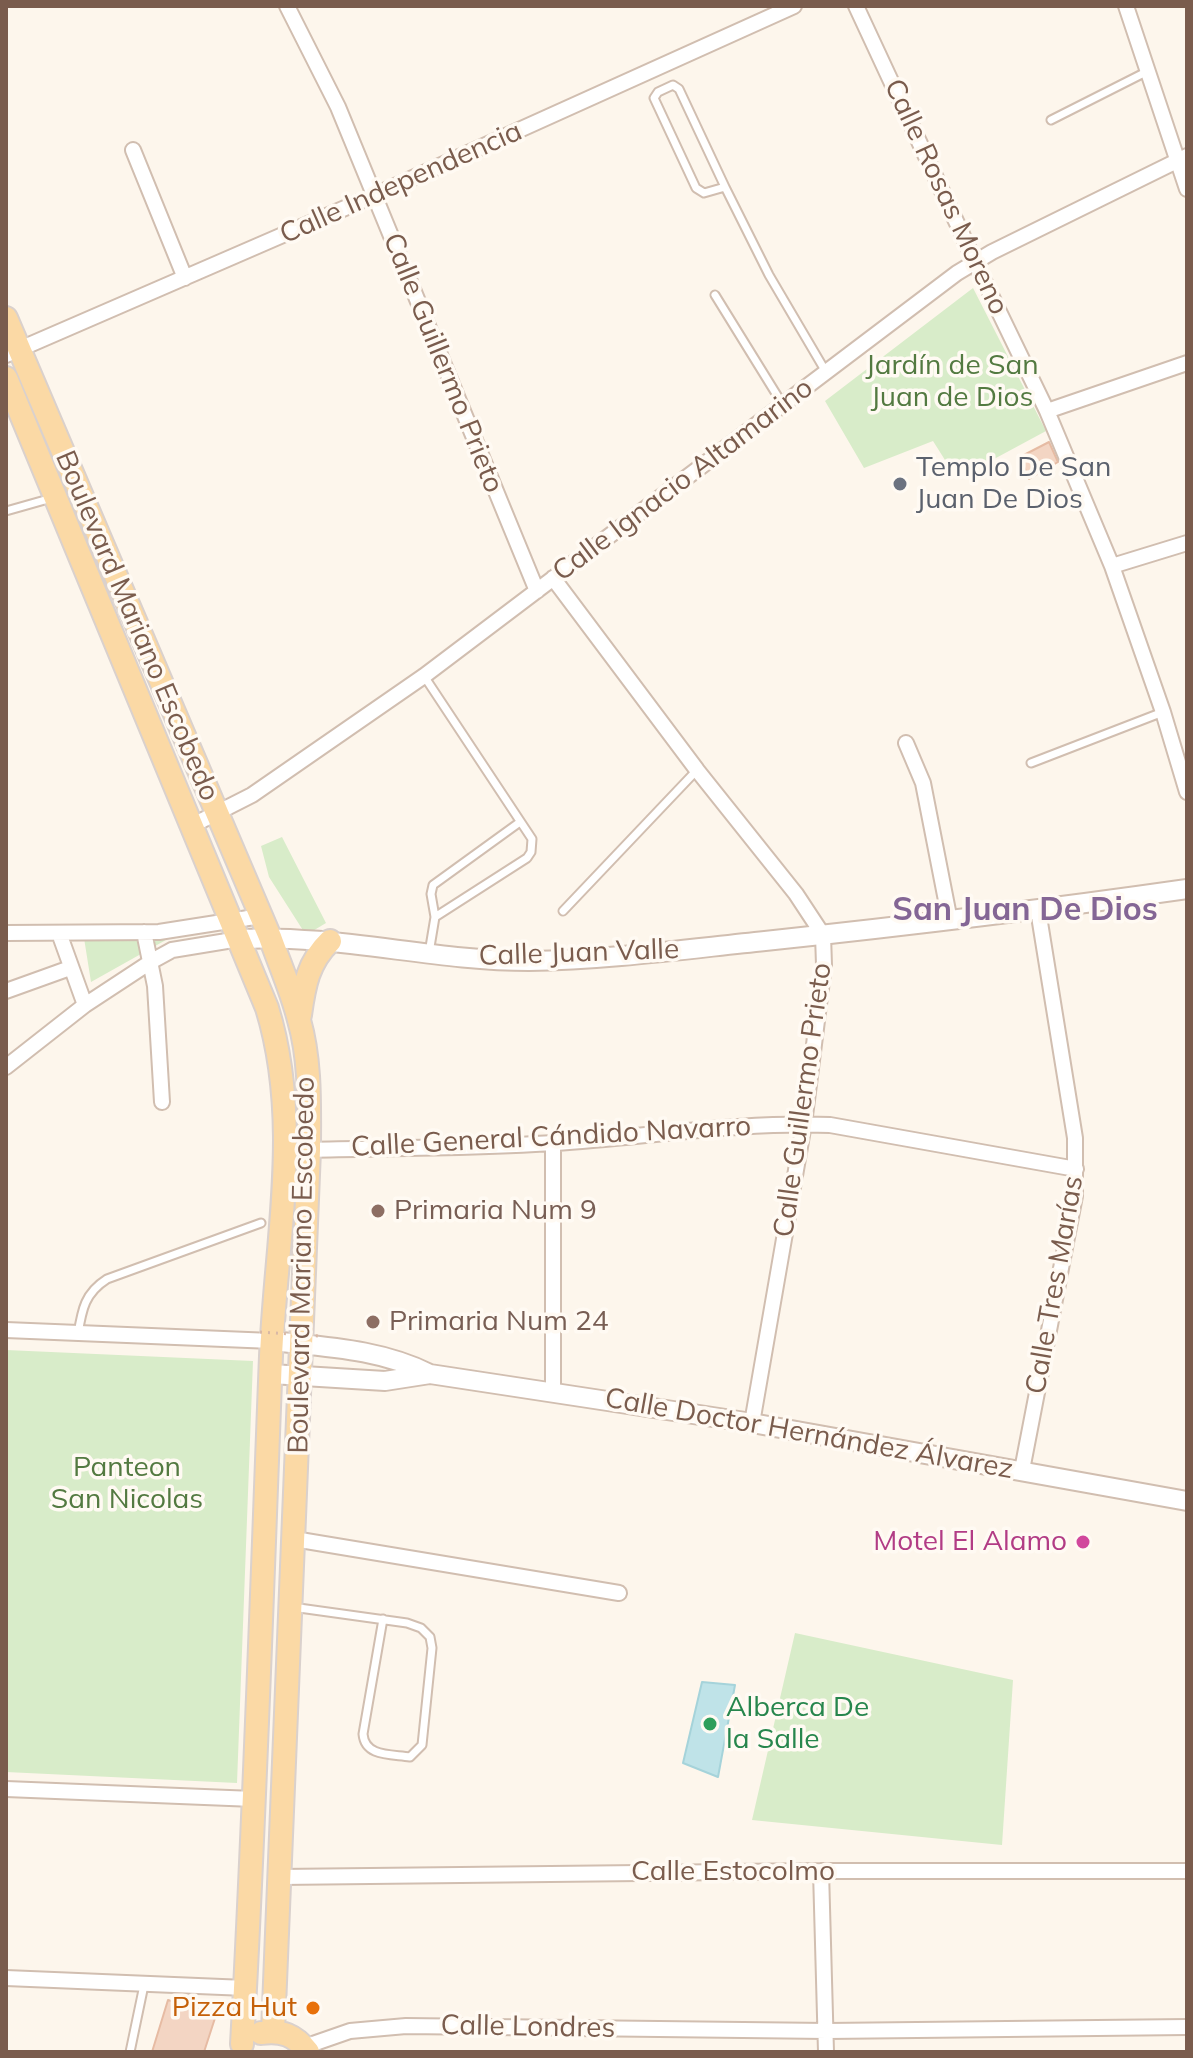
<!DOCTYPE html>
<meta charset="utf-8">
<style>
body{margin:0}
#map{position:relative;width:1193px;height:2058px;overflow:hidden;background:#fdf6ec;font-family:Mulish,sans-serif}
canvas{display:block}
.frame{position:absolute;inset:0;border:8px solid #7a5c4d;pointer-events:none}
</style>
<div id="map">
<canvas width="1193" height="2058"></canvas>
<div class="frame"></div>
</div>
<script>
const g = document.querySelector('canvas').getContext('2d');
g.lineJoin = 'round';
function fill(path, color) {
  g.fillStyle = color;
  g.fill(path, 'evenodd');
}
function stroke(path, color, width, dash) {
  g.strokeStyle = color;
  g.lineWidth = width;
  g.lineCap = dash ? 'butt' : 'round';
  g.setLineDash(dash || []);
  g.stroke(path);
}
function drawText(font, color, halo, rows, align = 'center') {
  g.font = font + ' Mulish,sans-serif';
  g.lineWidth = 7;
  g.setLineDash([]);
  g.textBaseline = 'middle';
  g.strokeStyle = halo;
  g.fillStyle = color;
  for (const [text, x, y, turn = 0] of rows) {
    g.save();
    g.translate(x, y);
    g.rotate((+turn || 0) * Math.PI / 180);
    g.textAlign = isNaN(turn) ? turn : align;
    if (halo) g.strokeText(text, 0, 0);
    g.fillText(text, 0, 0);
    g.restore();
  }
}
const green = new Path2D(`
 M973,288L1046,431L957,479L933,441L864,468L825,401Z
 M282,837L326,923L306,935L269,877L261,846Z
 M173,936L91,982L84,938Z
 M6,1350L253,1361L237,1783L6,1772Z
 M795,1633L1013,1680L1002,1845L752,1820Z`);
const water = new Path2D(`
 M702,1682L735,1685L718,1777L683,1763Z`);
const building = new Path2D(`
 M1049,442L1058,462L1029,479L1020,457Z
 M168,2000L216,2015L204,2052H152Z`);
const service = new Path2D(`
 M673,85L679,89L725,187L704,193L696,188L654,98L658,92Z
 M1051,120L1148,71
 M725,187L769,275L826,372
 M715,295L783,405
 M6,511L52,498
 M424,676L532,839L531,852L527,858L435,917
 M1031,763L1163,712
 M563,911L697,770
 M429,953L435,917L431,894L433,885L520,822
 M78,1334C82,1309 85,1293 107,1279L261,1223
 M292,1607L407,1623L421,1628L430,1637L432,1648L422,1745L410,1757C391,1754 365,1757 363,1734L383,1619
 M130,2052L144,1985`);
const minor = new Path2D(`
 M287,6L338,107L537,591
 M856,6L975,262L1047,411L1112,566L1163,712L1187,792
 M1126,6L1187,189
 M133,150L185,278
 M6,355L375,195L794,6
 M1047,411L1187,363
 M1112,566L1187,543
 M553,578L697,770L796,894L823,935L824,965L804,1124L752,1423
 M906,743L923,783L950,921
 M191,826L252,795L424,676L957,273L992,252L1187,156
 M144,932L155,986L162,1102
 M6,933L159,932L261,916
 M59,933L85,1005
 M6,991L70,968
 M6,1067L85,1005L152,961L172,950L239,939
 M309,1150C391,1148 473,1148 555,1143C646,1137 738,1122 830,1125L1076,1169
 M6,1330L272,1341
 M553,1391V1143
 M1022,1470L1075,1196V1138L1038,910
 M294,1539L619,1593
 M6,1789L254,1799
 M821,1871L826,2052
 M280,1877L821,1871H1187
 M6,1978L246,1988
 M304,2047L350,2031L406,2026L827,2031L1187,2027`);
const tertiary = new Path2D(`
 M239,939C337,934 432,961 529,961C608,960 687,949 765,941C906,926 1047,909 1187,889
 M272,1341C326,1347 380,1349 430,1374L752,1423L1187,1501
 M271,1374L385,1381L430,1374`);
const primary = new Path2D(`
 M6,318L270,937C280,965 292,992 299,1020C311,1062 309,1107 309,1150L273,2031
 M6,378L267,1008C302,1122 276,1240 271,1356C262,1585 255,1815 242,2044
 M300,1015C304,986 308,962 330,941
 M261,2033C282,2030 295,2035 308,2052`);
const pathBridge = new Path2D(`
 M260,1332L319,1336`);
const markers = [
 [900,484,8,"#6b7280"],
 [378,1211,8,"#8d6e63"],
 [373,1322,8,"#8d6e63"],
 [1083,1542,8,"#d1479c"],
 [710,1724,8,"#2e9e5b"],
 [313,2008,8,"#e8710a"]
];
const streetNames = [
 ["Calle Independencia",401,183,-24],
 ["Calle Rosas Moreno",946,197,65],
 ["Calle Guillermo Prieto",443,363,68],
 ["Calle Ignacio Altamarino",683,480,-37],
 ["Boulevard Mariano Escobedo",137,626,67],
 ["Calle Juan Valle",579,953,-2],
 ["Calle Guillermo Prieto",803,1100,-82],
 ["Calle General Cándido Navarro",551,1137,-3],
 ["Boulevard Mariano Escobedo",302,1265,-89],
 ["Calle Tres Marías",1055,1285,-80],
 ["Calle Doctor Hernández Álvarez",809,1434,10],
 ["Calle Estocolmo",733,1872],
 ["Calle Londres",528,2027,1]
];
const parkNames = [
 ["Jardín de San",952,366],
 ["Juan de Dios",952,398],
 ["Panteon",127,1468],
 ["San Nicolas",127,1500]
];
const worshipNames = [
 ["Templo De San",916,468],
 ["Juan De Dios",916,500]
];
const educationNames = [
 ["Primaria Num 9",394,1211],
 ["Primaria Num 24",389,1322]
];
const hotelNames = [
 ["Motel El Alamo",1067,1542]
];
const leisureNames = [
 ["Alberca De",726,1708],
 ["la Salle",726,1740]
];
const foodNames = [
 ["Pizza Hut",297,2008]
];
const quarterNames = [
 ["San Juan De Dios",1025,910]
];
fill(green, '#d8ecc9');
fill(water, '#bfe3e8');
stroke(water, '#a5d3da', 2);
fill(building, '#f3d5c3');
stroke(building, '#e6bba3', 2);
stroke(service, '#d1beb0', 11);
stroke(minor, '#d1beb0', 18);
stroke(tertiary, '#d1beb0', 22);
stroke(primary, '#dad1cd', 26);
stroke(service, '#fff', 7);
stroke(minor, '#fff', 14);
stroke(tertiary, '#fff', 18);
stroke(primary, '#fbd9a5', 22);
stroke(pathBridge, '#d9b8a5', 3, [2, 6]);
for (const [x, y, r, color] of markers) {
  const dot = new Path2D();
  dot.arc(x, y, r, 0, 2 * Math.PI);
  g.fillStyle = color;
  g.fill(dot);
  stroke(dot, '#fffaf3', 3);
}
drawText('28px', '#7a5c4d', '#fffaf3', streetNames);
drawText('28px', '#537a41', '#fffaf3', parkNames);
drawText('28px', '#5b616d', '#fffaf3', worshipNames, 'left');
drawText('28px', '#785e54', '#fffaf3', educationNames, 'left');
drawText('28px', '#b23c85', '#fffaf3', hotelNames, 'right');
drawText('28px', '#27864d', '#fffaf3', leisureNames, 'left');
drawText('28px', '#c56008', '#fffaf3', foodNames, 'right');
drawText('bold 32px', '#846695', '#fffaf3', quarterNames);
</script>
